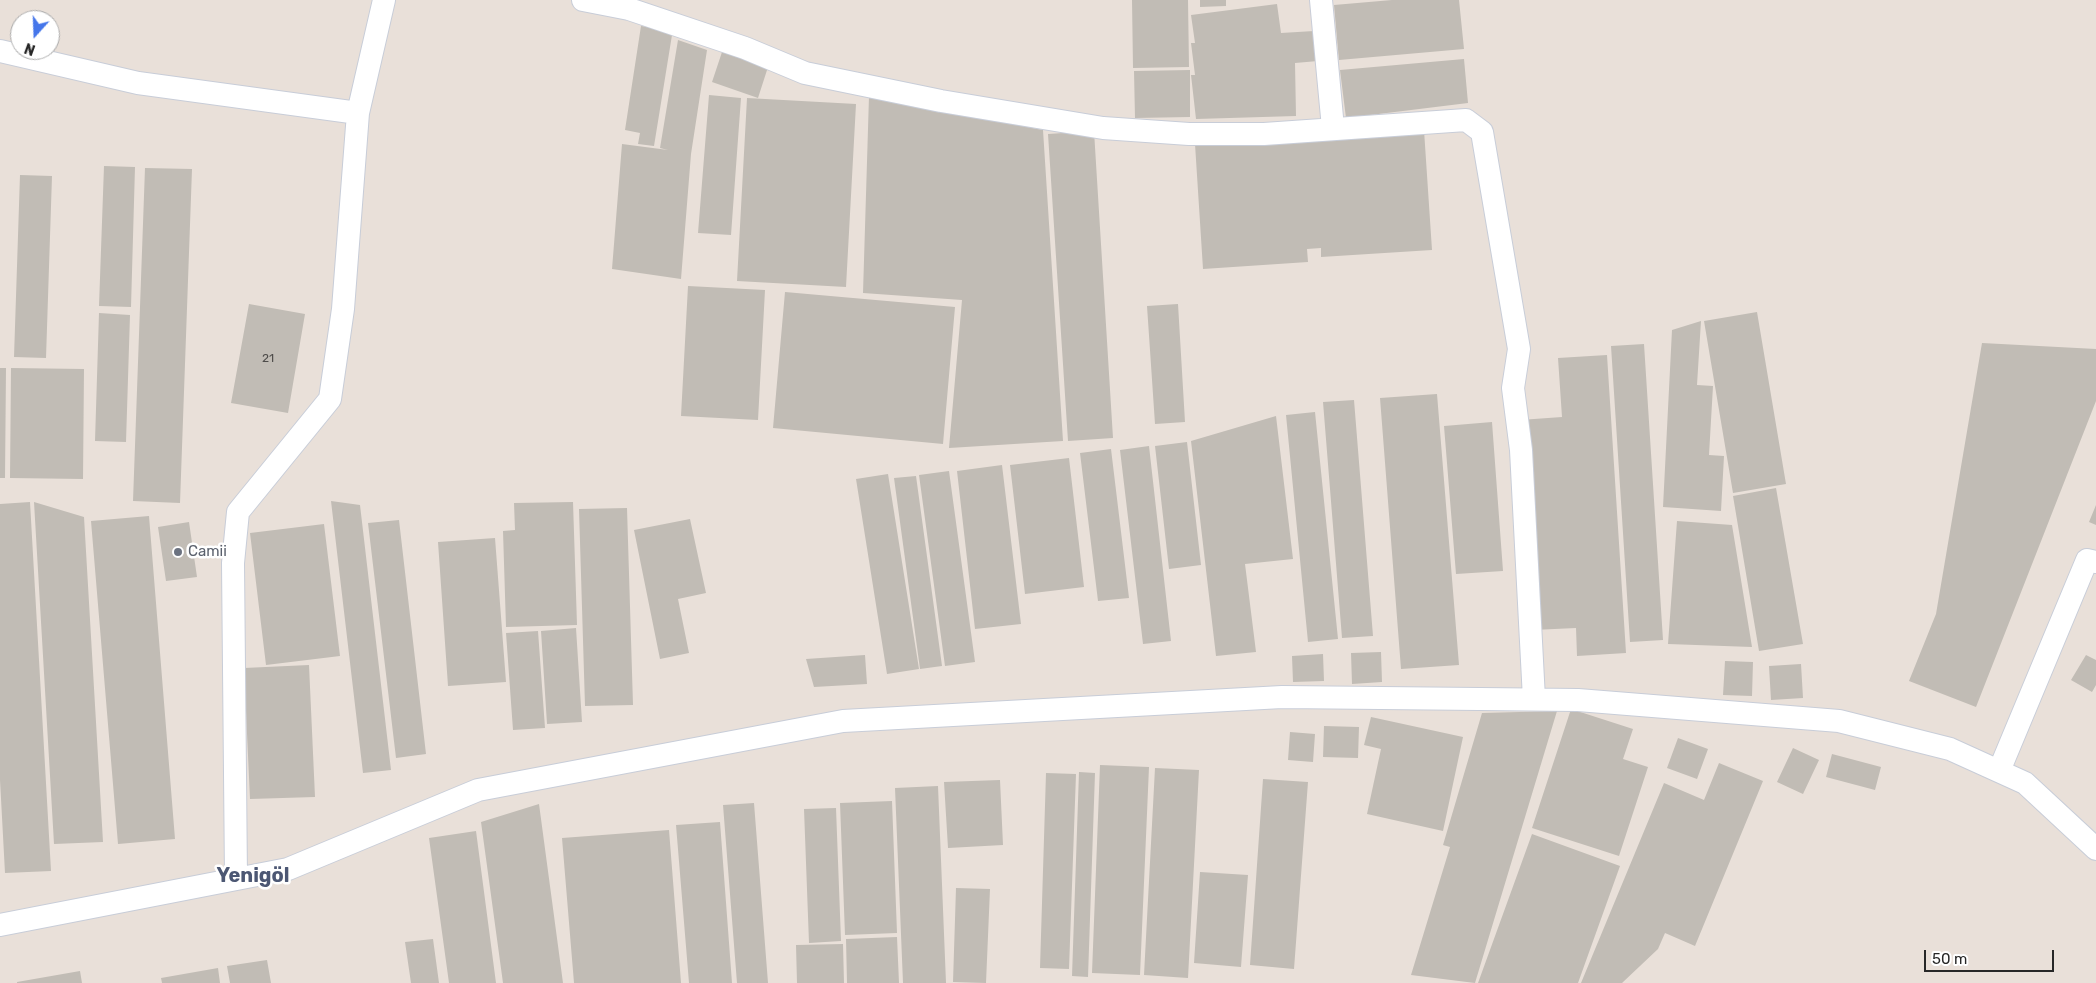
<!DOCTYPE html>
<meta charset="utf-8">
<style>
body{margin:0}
#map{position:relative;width:2096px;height:983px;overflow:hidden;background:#e9e0d9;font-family:Rubik,sans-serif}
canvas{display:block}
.north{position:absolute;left:10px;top:10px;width:50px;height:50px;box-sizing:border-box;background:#fff;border:1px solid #a9a9a9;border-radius:50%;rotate:200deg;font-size:14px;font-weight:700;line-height:20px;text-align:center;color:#272727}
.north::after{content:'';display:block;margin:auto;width:18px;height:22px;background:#4576ea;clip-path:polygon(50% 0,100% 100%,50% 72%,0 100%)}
.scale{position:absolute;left:1924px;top:950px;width:130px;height:22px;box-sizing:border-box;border:2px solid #272727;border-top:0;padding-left:6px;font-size:15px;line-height:18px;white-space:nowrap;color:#272727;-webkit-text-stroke:4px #fff;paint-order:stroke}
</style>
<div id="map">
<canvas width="2096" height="983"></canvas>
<div class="north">N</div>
<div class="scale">50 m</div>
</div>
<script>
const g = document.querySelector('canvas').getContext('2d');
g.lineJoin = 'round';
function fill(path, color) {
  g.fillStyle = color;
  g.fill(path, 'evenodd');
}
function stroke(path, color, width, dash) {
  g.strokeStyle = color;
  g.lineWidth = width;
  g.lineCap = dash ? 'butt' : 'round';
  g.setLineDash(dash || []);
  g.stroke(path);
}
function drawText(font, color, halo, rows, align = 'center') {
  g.font = font + ' Rubik,sans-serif';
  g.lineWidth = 5;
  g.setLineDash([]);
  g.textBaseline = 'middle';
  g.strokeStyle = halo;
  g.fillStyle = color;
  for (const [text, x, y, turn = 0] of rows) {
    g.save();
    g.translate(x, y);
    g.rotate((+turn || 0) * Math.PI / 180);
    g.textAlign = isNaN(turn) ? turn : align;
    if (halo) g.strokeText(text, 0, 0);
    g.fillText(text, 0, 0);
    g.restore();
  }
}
const building = new Path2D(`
 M1132,0H1188L1189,67L1133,68Z
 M1200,0H1226V6L1200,7Z
 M1392,0H1459L1464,49L1339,60L1334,5Z
 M1277,4L1281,33L1314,31L1318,61L1295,63L1296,116L1196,119L1191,75H1195L1191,43H1195L1191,15Z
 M641,26L656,28L672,35L654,146L638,144L640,133L625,130Z
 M678,40L707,50L691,154L681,279L612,269L622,144L668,150L660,148Z
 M722,52L768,67L758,98L712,82Z
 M1464,59L1468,103L1346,118L1340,70Z
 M1190,70V117L1135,118L1134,71Z
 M709,95L741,98L731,235L698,233Z
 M869,96L1043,130L1063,441L949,448L962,300L863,293Z
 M747,98L856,104L846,287L737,281Z
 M1424,130L1432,250L1321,257V248L1307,249L1308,262L1203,269L1195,144Z
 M1094,131L1113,438L1068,441L1048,134Z
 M104,166L135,167L131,307L99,306Z
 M145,168L192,169L180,503L133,501Z
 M20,175L52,176L46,358L14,357Z
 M688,286L765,290L758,420L681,416Z
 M785,292L955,307L943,444L773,428Z
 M249,304L305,314L288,413L231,403Z
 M1178,304L1185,422L1155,424L1147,306Z
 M1757,312L1786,484L1733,493L1704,321Z
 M99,313L130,315L126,442L95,441Z
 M1701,321L1697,385L1713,386L1709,455L1724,456L1721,511L1663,507L1672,330Z
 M1982,343L2096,349V401L1976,707L1909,681L1936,614Z
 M1644,344L1663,640L1630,642L1611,346Z
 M1607,355L1626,653L1577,656L1576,628L1533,630L1520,420L1562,417L1558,358Z
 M0,368H6L5,478H0Z
 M11,368L84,369L83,479L10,478Z
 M1437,394L1459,665L1401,669L1380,398Z
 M1354,400L1373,636L1342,638L1323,402Z
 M1315,412L1338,639L1308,642L1286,415Z
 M1276,416L1293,559L1245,564L1256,652L1216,656L1191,441Z
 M1492,422L1503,571L1456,574L1444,426Z
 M1187,442L1201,565L1169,569L1155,446Z
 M1149,446L1171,641L1143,644L1120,450Z
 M1111,449L1129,598L1098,601L1080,453Z
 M1069,458L1084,587L1025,594L1010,465Z
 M1002,465L1021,624L975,629L957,471Z
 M949,471L975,662L945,666L919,475Z
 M888,474L919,669L887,674L856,479Z
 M916,476L942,666L920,669L894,478Z
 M1776,488L1803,644L1759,651L1733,496Z
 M331,501L360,505L391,770L363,773Z
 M30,502L51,871L5,873L0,780V504Z
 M34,502L84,517L103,842L54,844Z
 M573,502L577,625L506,627L503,531L515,530L514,503Z
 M2096,505V525L2089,522Z
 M627,508L633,705L585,706L579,509Z
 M149,516L175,839L118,844L91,521Z
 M690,519L706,593L678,599L689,653L660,659L634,530Z
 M399,520L426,754L396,758L368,523Z
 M1677,521L1732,525L1752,647L1668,644Z
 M189,522L197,577L166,581L158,527Z
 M324,524L340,656L266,665L250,533Z
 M495,538L506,682L448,686L438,542Z
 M576,628L582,722L547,724L541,631Z
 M538,631L545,728L513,730L506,633Z
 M1381,652L1382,682L1352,684L1351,653Z
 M1323,654L1324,681L1293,682L1292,656Z
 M865,655L867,684L814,687L806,659Z
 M2086,655L2096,660V685L2092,692L2071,680Z
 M1725,661L1753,662L1752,696L1723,695Z
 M1801,664L1803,698L1771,700L1769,666Z
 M309,665L315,797L250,799L244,668Z
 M1571,709L1633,729L1623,759L1648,767L1619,856L1532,828Z
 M1557,711L1475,983L1411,975L1450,847L1443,845L1482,713Z
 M1371,717L1463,737L1443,831L1367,814L1381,749L1364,745Z
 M1324,726L1359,727L1358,758L1323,757Z
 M1290,732L1315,734L1313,762L1288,760Z
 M1678,738L1708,749L1697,779L1667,768Z
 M1793,748L1819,760L1803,794L1777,782Z
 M1832,754L1881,767L1875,790L1826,777Z
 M1719,763L1763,781L1695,946L1665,933L1658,949L1622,983H1581L1664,783L1704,800Z
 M1100,765L1149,767L1140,975L1092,973Z
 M1155,768L1199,770L1188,978L1144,975Z
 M1079,772L1095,773L1088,977L1072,976Z
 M1046,773L1076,774L1069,969L1040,968Z
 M1263,779L1308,782L1294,969L1250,965Z
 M1000,780L1003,845L948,848L944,782Z
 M938,786L946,983H903L895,788Z
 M892,801L897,933L845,935L840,803Z
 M754,803L768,983H737L723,805Z
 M539,804L563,983H503L481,822Z
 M836,808L841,941L809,943L804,809Z
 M720,822L732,983H689L676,825Z
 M669,830L681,983H574L562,838Z
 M476,831L496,983H449L429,838Z
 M1532,834L1620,866L1578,983H1478Z
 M1200,872L1248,875L1241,967L1194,963Z
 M956,888L990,889L986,983L953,982Z
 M897,937L899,983H847L846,939Z
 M433,939L439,983H411L405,942Z
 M843,944L844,983H797L796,945Z
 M267,960L271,983H230L227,966Z
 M218,968L220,983H162L161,978Z
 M80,971L82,983H17V982Z`);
const minor = new Path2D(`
 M583,0L629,9L745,48L805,73L941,101L1103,128L1189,134H1264L1466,120L1482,132L1519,349L1513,388L1521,450L1534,699
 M1321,0L1333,128
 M0,51L138,83L358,113
 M1999,771L2087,560L2096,562
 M236,879L233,563L238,512L330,399L343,309L358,113L384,0
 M0,925L288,869L478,790L843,721L1282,697L1578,700L1839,721L1950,749L2025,783L2096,849`);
const markers = [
 [178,552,5,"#6b7280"]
];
const numberNames = [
 ["21",268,359]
];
const worshipNames = [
 ["Camii",188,552]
];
const districtNames = [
 ["Yenigöl",253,876]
];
fill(building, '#c1bcb5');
stroke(minor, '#c8cdd8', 24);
stroke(minor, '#fff', 22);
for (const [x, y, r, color] of markers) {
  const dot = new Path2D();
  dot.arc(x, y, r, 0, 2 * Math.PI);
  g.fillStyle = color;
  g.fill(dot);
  stroke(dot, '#fff', 2);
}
drawText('12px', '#4e4c4a', null, numberNames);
drawText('15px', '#5b616d', '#fff', worshipNames, 'left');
drawText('bold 20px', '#4c5773', '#fff', districtNames);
</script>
